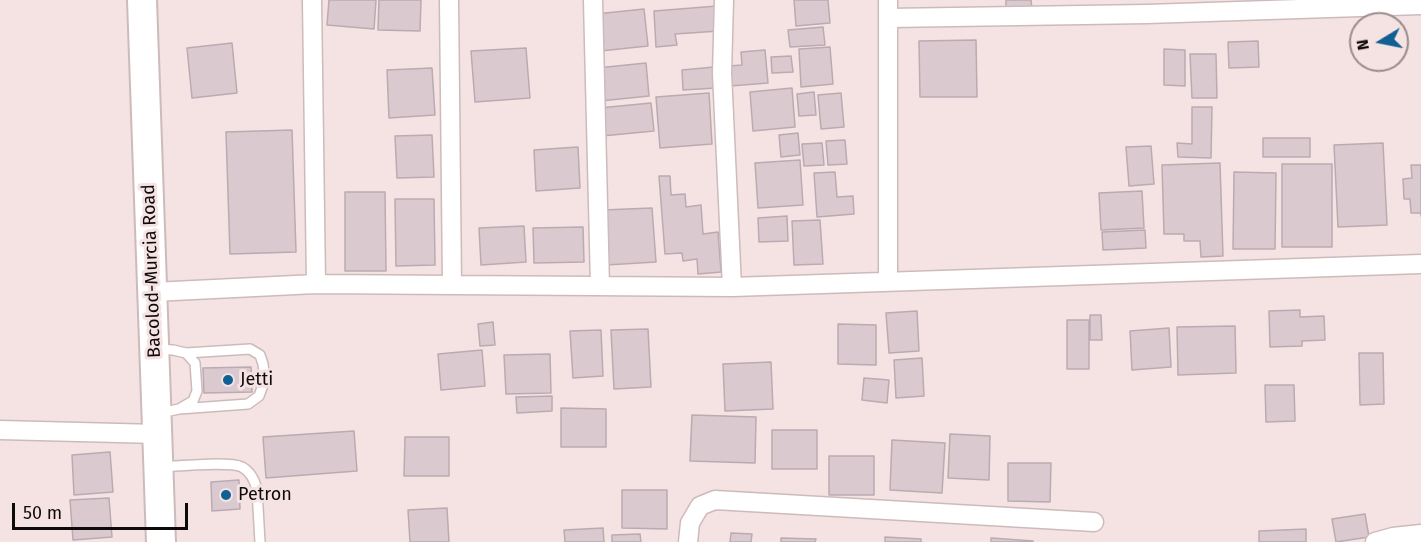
<!DOCTYPE html>
<style>
body{margin:0}
#map{position:relative;width:1421px;height:542px;overflow:hidden;background:#f5e2e3;font-family:"Fira Sans",sans-serif}
canvas{display:block}
.north{position:absolute;left:1349px;top:12px;width:60px;height:60px;box-sizing:border-box;background:#f5e2e3;border:2px solid #998c8c;border-radius:50%;rotate:260deg;font-size:16px;font-weight:700;line-height:24px;text-align:center;color:#0f0a0a}
.north::after{content:'';display:block;margin:auto;width:21px;height:27px;background:#116093;clip-path:polygon(50% 0,100% 100%,50% 72%,0 100%)}
.scale{position:absolute;left:12px;top:503px;width:176px;height:27px;box-sizing:border-box;border:3px solid #0f0a0a;border-top:0;padding-left:8px;font-size:18px;line-height:21px;white-space:nowrap;color:#0f0a0a;-webkit-text-stroke:4px #f5e2e3;paint-order:stroke}
</style>
<div id="map">
<canvas width="1421" height="542"></canvas>
<div class="north">N</div>
<div class="scale">50 m</div>
</div>
<script>
const g = document.querySelector('canvas').getContext('2d');
g.lineJoin = 'round';
function fill(path, color) {
  g.fillStyle = color;
  g.fill(path, 'evenodd');
}
function stroke(path, color, width, dash) {
  g.strokeStyle = color;
  g.lineWidth = width;
  g.lineCap = dash ? 'butt' : 'round';
  g.setLineDash(dash || []);
  g.stroke(path);
}
function drawText(font, color, halo, rows, align = 'center') {
  g.font = font + ' "Fira Sans",sans-serif';
  g.lineWidth = 6;
  g.setLineDash([]);
  g.textBaseline = 'middle';
  g.strokeStyle = halo;
  g.fillStyle = color;
  for (const [text, x, y, turn = 0] of rows) {
    g.save();
    g.translate(x, y);
    g.rotate((+turn || 0) * Math.PI / 180);
    g.textAlign = isNaN(turn) ? turn : align;
    if (halo) g.strokeText(text, 0, 0);
    g.fillText(text, 0, 0);
    g.restore();
  }
}
const building = new Path2D(`
 M329,0H376L374,29L327,25Z
 M379,0H421L420,31L378,30Z
 M794,0H828L830,23L796,26Z
 M1006,0H1031L1032,9H1006Z
 M717,6L719,31L675,34L677,45L656,47L654,11Z
 M644,9L648,46L600,51L596,14Z
 M823,27L825,45L790,47L788,30Z
 M976,40L977,97H920L919,41Z
 M1258,41L1259,67L1229,68L1228,42Z
 M232,43L237,93L192,98L187,48Z
 M830,47L833,84L801,87L799,49Z
 M526,48L530,98L475,102L471,51Z
 M1164,49L1185,50V86L1164,85Z
 M765,50L768,83L730,86L729,66L742,65L741,52Z
 M1190,54H1216L1217,98H1192Z
 M791,56L793,72L772,73L771,57Z
 M646,63L649,96L600,101L597,68Z
 M714,67L716,88L683,90L682,70Z
 M432,68L435,115L389,118L387,70Z
 M792,88L795,127L753,131L750,92Z
 M814,92L816,115L799,116L797,94Z
 M709,93L712,144L660,148L656,97Z
 M841,93L844,127L821,129L818,95Z
 M651,103L654,131L602,136L599,108Z
 M1192,107H1212L1211,158L1178,157L1177,143L1192,144Z
 M292,130L296,252L230,254L226,132Z
 M798,133L800,155L781,157L779,135Z
 M432,135L434,177L397,178L395,136Z
 M1263,138H1310V157H1263Z
 M845,140L847,164L828,165L826,141Z
 M822,143L824,165L804,166L802,144Z
 M1383,143L1387,225L1338,227L1334,145Z
 M1151,146L1154,184L1129,186L1126,147Z
 M578,147L580,188L536,191L534,150Z
 M800,160L803,205L758,208L755,163Z
 M1220,163L1223,256L1201,257L1200,241H1184V234H1164L1162,165Z
 M1282,164H1332V247H1282Z
 M1411,165H1421V216V213H1411L1410,199H1404L1403,179L1412,178Z
 M835,172L837,197L853,196L854,214L817,217L814,173Z
 M1234,172L1276,173L1275,249H1233Z
 M659,176H670L671,195L685,194L686,207L701,205L703,234L718,232L721,272L698,274L697,259L683,261L682,253L665,254Z
 M1142,191L1144,228L1101,230L1099,193Z
 M345,192H385L386,271H345Z
 M395,199H434L435,265L396,266Z
 M652,208L656,262L606,265L603,210Z
 M787,216L788,241L759,242L758,218Z
 M820,220L823,264L794,265L792,221Z
 M524,226L526,262L481,265L479,228Z
 M583,227L584,262L534,263L533,228Z
 M1145,230L1146,248L1103,250L1102,232Z
 M1300,310V317L1324,316L1325,340L1302,341V346L1270,347L1269,311Z
 M917,311L919,351L889,353L886,313Z
 M1090,315H1101L1102,340H1090Z
 M1067,320H1089V369H1067Z
 M493,322L495,345L480,346L478,324Z
 M838,324L876,325V365L838,364Z
 M1235,326L1236,373L1178,375L1177,327Z
 M1169,328L1171,367L1132,370L1130,331Z
 M648,329L651,387L614,389L611,330Z
 M601,330L603,376L573,378L570,331Z
 M482,350L485,386L441,390L438,354Z
 M1359,353H1383L1384,404L1360,405Z
 M550,354L551,393L506,394L504,355Z
 M922,358L924,396L896,398L894,360Z
 M771,362L773,409L725,411L723,364Z
 M251,367L252,392L204,393L203,368Z
 M864,378L889,380L887,403L862,400Z
 M1265,385H1294L1295,421L1266,422Z
 M552,396V411L517,413L516,397Z
 M561,408L606,409V447H561Z
 M692,415L756,417L755,463L690,461Z
 M772,430H817V469H772Z
 M354,431L357,471L266,478L263,437Z
 M950,434L990,436L989,480L948,478Z
 M405,437H449V476H404Z
 M892,440L945,443L942,493L890,490Z
 M110,452L113,492L74,495L72,455Z
 M829,456H874V495H829Z
 M1008,463H1051L1050,502L1008,501Z
 M239,480L240,509L212,511L211,482Z
 M622,490H667V529L622,528Z
 M109,498L112,537L73,540L70,500Z
 M447,508L449,542H410L408,510Z
 M1365,514L1369,537L1336,542L1332,519Z
 M603,528L604,542H565L564,530Z
 M1306,529V542H1259V531Z
 M731,533L752,534L751,542H730Z
 M640,534L641,542H612V535Z
 M885,537L921,539V542H885Z
 M781,538L816,539L815,542H781Z
 M991,538L1033,541V542H991Z`);
const service = new Path2D(`
 M157,349L173,350L186,353L195,363L197,391L193,401L179,409L160,413
 M179,409L248,404L259,396L263,385L264,373L263,364L260,355L250,349L186,353
 M161,467C178,466 229,461 242,467C251,472 255,481 257,490L260,542`);
const minor = new Path2D(`
 M312,0L316,284
 M449,0L452,285
 M593,0L600,286
 M724,0L722,73L732,287
 M888,0V281
 M889,18L1147,14L1421,5
 M153,292L316,284L732,287L1421,264
 M0,430L158,434
 M688,542L690,523L700,506L715,500L1094,522
 M1375,542L1393,537L1421,534`);
const primary = new Path2D(`
 M142,0L161,542`);
const markers = [
 [228,380,6,"#116093"],
 [226,495,6,"#116093"]
];
const streetNames = [
 ["Bacolod-Murcia Road",152,271,-92]
];
const poiNames = [
 ["Jetti",240,380],
 ["Petron",238,495]
];
fill(building, '#dacad0');
stroke(building, '#baaab1', 1.5);
stroke(service, '#cdbbbb', 12);
stroke(minor, '#cdbbbb', 21);
stroke(primary, '#cdbbbb', 32);
stroke(service, '#fff', 9);
stroke(minor, '#fff', 18);
stroke(primary, '#fff', 28);
for (const [x, y, r, color] of markers) {
  const dot = new Path2D();
  dot.arc(x, y, r, 0, 2 * Math.PI);
  g.fillStyle = color;
  g.fill(dot);
  stroke(dot, '#f5e2e3', 2);
}
drawText('18px', '#0f0a0a', '#f5e2e3', streetNames);
drawText('18px', '#0f0a0a', '#f5e2e3', poiNames, 'left');
</script>
